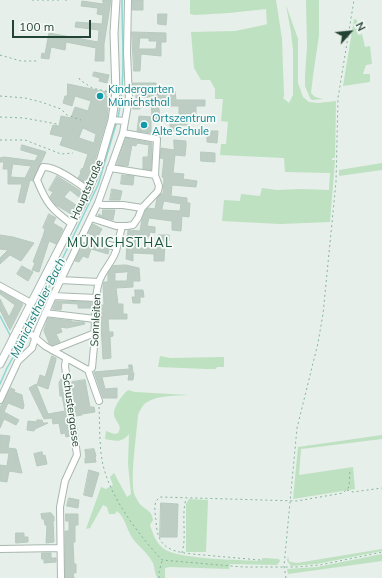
<!DOCTYPE html>
<meta charset="utf-8">
<style>
body{margin:0}
#map{position:relative;width:382px;height:578px;overflow:hidden;background:#e6efe9;font-family:Mulish,sans-serif}
canvas{display:block}
.north{position:absolute;left:330px;top:12px;width:40px;height:40px;-webkit-text-stroke:3px #f7fbf8;paint-order:stroke;rotate:63deg;font-size:11px;font-weight:700;line-height:16px;text-align:center;color:#234334}
.north::after{content:'';display:block;margin:auto;width:14px;height:18px;background:#234334;clip-path:polygon(50% 0,100% 100%,50% 72%,0 100%)}
.scale{position:absolute;left:12px;top:20px;width:79px;height:18px;box-sizing:border-box;border:2px solid #234334;border-top:0;padding-left:5px;font-size:12px;line-height:14px;white-space:nowrap;color:#234334;-webkit-text-stroke:3px #f7fbf8;paint-order:stroke}
</style>
<div id="map">
<canvas width="382" height="578"></canvas>
<div class="north">N</div>
<div class="scale">100 m</div>
</div>
<script>
const g = document.querySelector('canvas').getContext('2d');
g.lineJoin = 'round';
function fill(path, color) {
  g.fillStyle = color;
  g.fill(path, 'evenodd');
}
function stroke(path, color, width, dash) {
  g.strokeStyle = color;
  g.lineWidth = width;
  g.lineCap = dash ? 'butt' : 'round';
  g.setLineDash(dash || []);
  g.stroke(path);
}
function drawText(font, color, halo, rows, align = 'center') {
  g.font = font + ' Mulish,sans-serif';
  g.lineWidth = 3.5;
  g.setLineDash([]);
  g.textBaseline = 'middle';
  g.strokeStyle = halo;
  g.fillStyle = color;
  for (const [text, x, y, turn = 0] of rows) {
    g.save();
    g.translate(x, y);
    g.rotate((+turn || 0) * Math.PI / 180);
    g.textAlign = isNaN(turn) ? turn : align;
    if (halo) g.strokeText(text, 0, 0);
    g.fillText(text, 0, 0);
    g.restore();
  }
}
const green = new Path2D(`
 M190,0H276L282,39L284,96L283,98L289,103L293,95V50L291,32L286,5L298,39V83L303,97L309,102L318,103L336,101L335,158H332V160H335L330,222L280,224L222,221L224,200L240,201L241,194L260,196L262,188L277,190L302,189L329,190L330,173L285,172L284,158L220,155L221,144H226L228,122L221,121L223,99H215V89L210,80H201L194,68L191,32L235,31L264,25L267,24L266,9L229,13L195,15L190,14Z
 M306,0H319V35L313,76L311,93L315,97L323,99L312,100L310,98L305,86V76L307,47Z
 M354,19L357,20L358,35L362,34L365,47L370,46L372,64L366,65L363,74H370V82L343,86Z
 M382,163V170L339,176V170Z
 M160,356L170,358L224,357V367H217L216,369H207L158,367Z
 M128,390L135,392L189,395C176,396 159,395 147,402C143,404 140,410 138,415C137,432 129,482 135,496C137,499 139,504 142,506C148,511 152,512 153,520L150,525C153,534 156,543 164,549C177,559 241,560 260,561L263,558L279,559L280,561L277,565L230,564L229,569L170,567L165,568V578H158C154,574 155,568 153,563C148,553 139,547 133,539C126,529 126,519 117,511L115,514H109L107,507L103,505L90,528L86,529L101,487L106,489L113,485L110,477L114,473L127,497L131,494L128,464L129,434C121,443 117,441 105,439L106,431L114,434L118,433C123,426 116,423 114,415C113,407 122,395 128,390Z
 M382,435V439L301,449L299,475L353,467L355,489L293,499L298,447Z
 M189,499L208,500L206,552H186V504Z
 M382,549V551L317,564L291,566L287,561L288,556L289,561L291,562L297,563Z
 M382,554V561L288,574L287,569L317,567Z`);
const stream = new Path2D(`
 M118,118C126,79 122,39 122,0
 M0,316L11,337
 M27,332L98,185L117,121
 M14,342L17,349
 M0,384L7,368L25,336`);
const building = new Path2D(`
 M103,0H111L104,44V61H95L96,48L66,42L65,50L51,47L49,59L41,58L42,53L45,54L49,33L98,42L99,30L75,27L76,22L102,24L103,15L97,14L98,8L81,6L82,1L103,4Z
 M133,0H143V10H133Z
 M158,14H167L166,25L158,24Z
 M132,32L166,33V42H161V56L141,54L140,71H134ZM140,38H149V41H157L156,49H139Z
 M94,72L109,75L107,83L99,81L100,78L93,76Z
 M133,83H156V92L175,91L176,100H205V106H196V118L188,119V125H179V131H170V122L151,121V133L137,131L139,116L152,117L151,97H141L140,109H133V101H136V92H133ZM159,106H179V118L160,117Z
 M68,84L106,92V96L109,98L107,119L94,163L86,183L78,178L81,173L80,172L82,168L83,169L88,154L60,145L63,137L50,134L53,125L59,126L61,116L71,118L75,107L88,111L91,101L75,96L72,106L63,103L65,96H67ZM83,128L96,134L94,143L79,138Z
 M211,131H218L217,143L207,142V133L211,134Z
 M126,138L152,143L151,170L143,169V157H148L149,145L137,143L136,146L132,145L128,166L117,165Z
 M174,140L186,141V146L185,156L175,155L173,173L184,174L183,179L197,181L196,187L172,185L171,196L187,198V203H190L189,217L182,216L181,231L172,230V221L149,218L147,226L155,227V233L150,232L149,237L137,235L135,248H155L158,235H169V241H165L164,261H154V254L133,253V261L126,259L128,230L140,231L142,220L146,210L148,208L155,209L157,198L161,194H163L164,178L162,177L164,159L160,158L161,148L174,150ZM164,201L181,204L180,211L162,210Z
 M22,145L46,152L33,181L30,180L24,203L18,202L22,184H8V169H3L4,162H0V158L4,157L35,161L38,155L21,150ZM13,164L31,166L25,178L11,177Z
 M201,152L215,153V162L201,161Z
 M122,175L134,176L133,185L121,184Z
 M57,176L82,192L80,198L70,190L64,197L76,205L71,214L56,205L50,197L53,192L49,190Z
 M112,189L122,191L120,200H110Z
 M103,210H115L113,220L98,216L99,214L102,216Z
 M49,214L56,218L53,223L63,229L56,244L49,241L39,272L32,270L35,263L33,262L43,236L45,229L43,228Z
 M93,224L102,229L97,238L88,233Z
 M0,235L13,237L34,243L21,261L10,255L0,264V258L8,250L0,249Z
 M83,243L109,250L108,254L91,249L88,258L83,256L79,262L75,261L80,250H81Z
 M126,265L139,268L140,281H133V287L116,288L118,304H123V314H127V319H108L109,332H113V336L110,337L111,358L103,359L100,309V305H104L103,284L104,282H108V274L113,266ZM128,272L127,281H115V273Z
 M22,266L33,272L28,281L17,274Z
 M135,290H143L144,297H140V303H133L132,297H135Z
 M0,291L23,304L10,330L0,310V299L9,317L15,305L0,294Z
 M56,301L91,302V308H78V304L62,303L61,310L53,309Z
 M48,318L72,321V322H84L85,324L67,328L60,327L62,332L56,334L60,342L52,345L49,343L44,331Z
 M52,356L56,358V360L48,389L37,385L40,375L45,377Z
 M129,365H132L133,373H134L133,380H128L129,374L102,377L105,389L117,388V398H103L94,372L129,369Z
 M62,378L70,436L66,437L65,433L61,434L59,423L53,424L52,418L44,419L29,388L36,384L48,414L65,411L62,396H60L59,383Z
 M85,380L90,407H94L95,412L82,414V415L76,416L72,382Z
 M11,388L15,390L14,392L22,395L24,406L23,409L8,403L4,412L19,420L16,425L4,419L0,428V408Z
 M37,420H42L43,423H48L35,429L34,431L27,430L28,421L37,422Z
 M0,435L10,436L8,448L16,449L22,473L9,471L7,482L0,481V465L7,466L9,453H0Z
 M94,449L96,456L95,457L96,462L85,463V458H86L85,450Z
 M42,452L43,456L45,455L47,464L37,466L34,454Z
 M89,470L99,473L92,497L84,495Z
 M69,498L79,500L78,508L67,506Z
 M161,503L178,504L177,537H160Z
 M51,513L54,517V521H53L54,542L46,543L47,525H45L44,519H42L41,514Z
 M66,514H78V525H75V542H73L74,564H76V573H73L74,578H65V531H69V521H66Z
 M16,533H24V537H28V542L16,543Z
 M42,553H51V558H56V562L44,563V559H42Z`);
const path = new Path2D(`
 M32,0H61
 M65,0H70
 M0,55L21,61H38
 M79,78L80,80L92,88L110,92
 M0,96L25,98L41,102L61,109L67,115L81,120
 M0,117L24,118L57,124
 M0,140H25L61,154L73,153
 M99,407C100,426 99,447 103,465C111,499 139,535 162,560L243,567H297L320,565L382,552
 M347,490L353,492L382,488
 M182,553C187,535 181,516 186,499
 M260,560L192,554C167,551 157,546 156,520C155,514 154,507 156,501L160,497L297,501L343,493L349,487L350,470
 M159,578V572L162,561
 M286,578L284,566L297,428L318,343L323,314L336,182L338,98L354,0`);
const minor = new Path2D(`
 M112,120L125,121
 M110,168L155,175
 M98,203L102,205H123L142,208
 M91,218L116,226H127L133,225L138,218L142,208L158,191L159,186L155,175L157,139L123,133
 M72,224C52,210 46,203 37,180L43,167C56,166 78,183 89,191
 M80,238L117,247C115,260 103,269 99,282C95,294 96,307 95,319C95,335 94,352 92,368L88,370
 M117,247L122,226
 M60,280L99,282
 M0,286L31,303
 M53,296L96,298
 M45,313L95,319
 M17,330L32,335L45,346L88,370
 M52,350L95,333
 M88,370L99,401
 M0,400L18,361L32,348L38,330L53,296L98,203L123,133L129,99L127,52L128,0
 M0,549L60,548
 M61,578L60,507L65,481L77,455L65,366L66,359`);
const tertiary = new Path2D(`
 M0,364L84,200L99,165L112,120L116,92L114,33L116,0`);
const markers = [
 [100,96,4,"#0f9aa8"],
 [144,125,4,"#0f9aa8"]
];
const cultureNames = [
 ["Kindergarten",108,90],
 ["Münichsthal",108,103],
 ["Ortszentrum",152,119],
 ["Alte Schule",152,132]
];
const streetNames = [
 ["Hauptstraße",87,190,-66],
 ["Sonnleiten",96,320,-87],
 ["Schustergasse",71,410,82]
];
const waterNames = [
 ["Münichsthaler Bach",38,308,-64]
];
const quarterNames = [
 ["MÜNICHSTHAL",120,243]
];
fill(green, '#bee1c1');
stroke(stream, '#8cd6d4', 1.5);
fill(building, '#bdcdc4');
stroke(building, '#b7c9bf', 1);
stroke(minor, '#a8b8af', 8);
stroke(tertiary, '#a8b8af', 9);
stroke(path, '#84b49c', 1, [2, 3]);
stroke(minor, '#fff', 6);
stroke(tertiary, '#fff', 7);
for (const [x, y, r, color] of markers) {
  const dot = new Path2D();
  dot.arc(x, y, r, 0, 2 * Math.PI);
  g.fillStyle = color;
  g.fill(dot);
  stroke(dot, '#f7fbf8', 1.5);
}
drawText('11px', '#0d838f', '#f7fbf8', cultureNames, 'left');
drawText('11px', '#234334', '#f7fbf8', streetNames);
drawText('italic 12px', '#197d7b', '#f7fbf8', waterNames);
g.letterSpacing = '1px';
drawText('13px', '#1d563e', '#f7fbf8', quarterNames);
g.letterSpacing = '0px';
</script>
